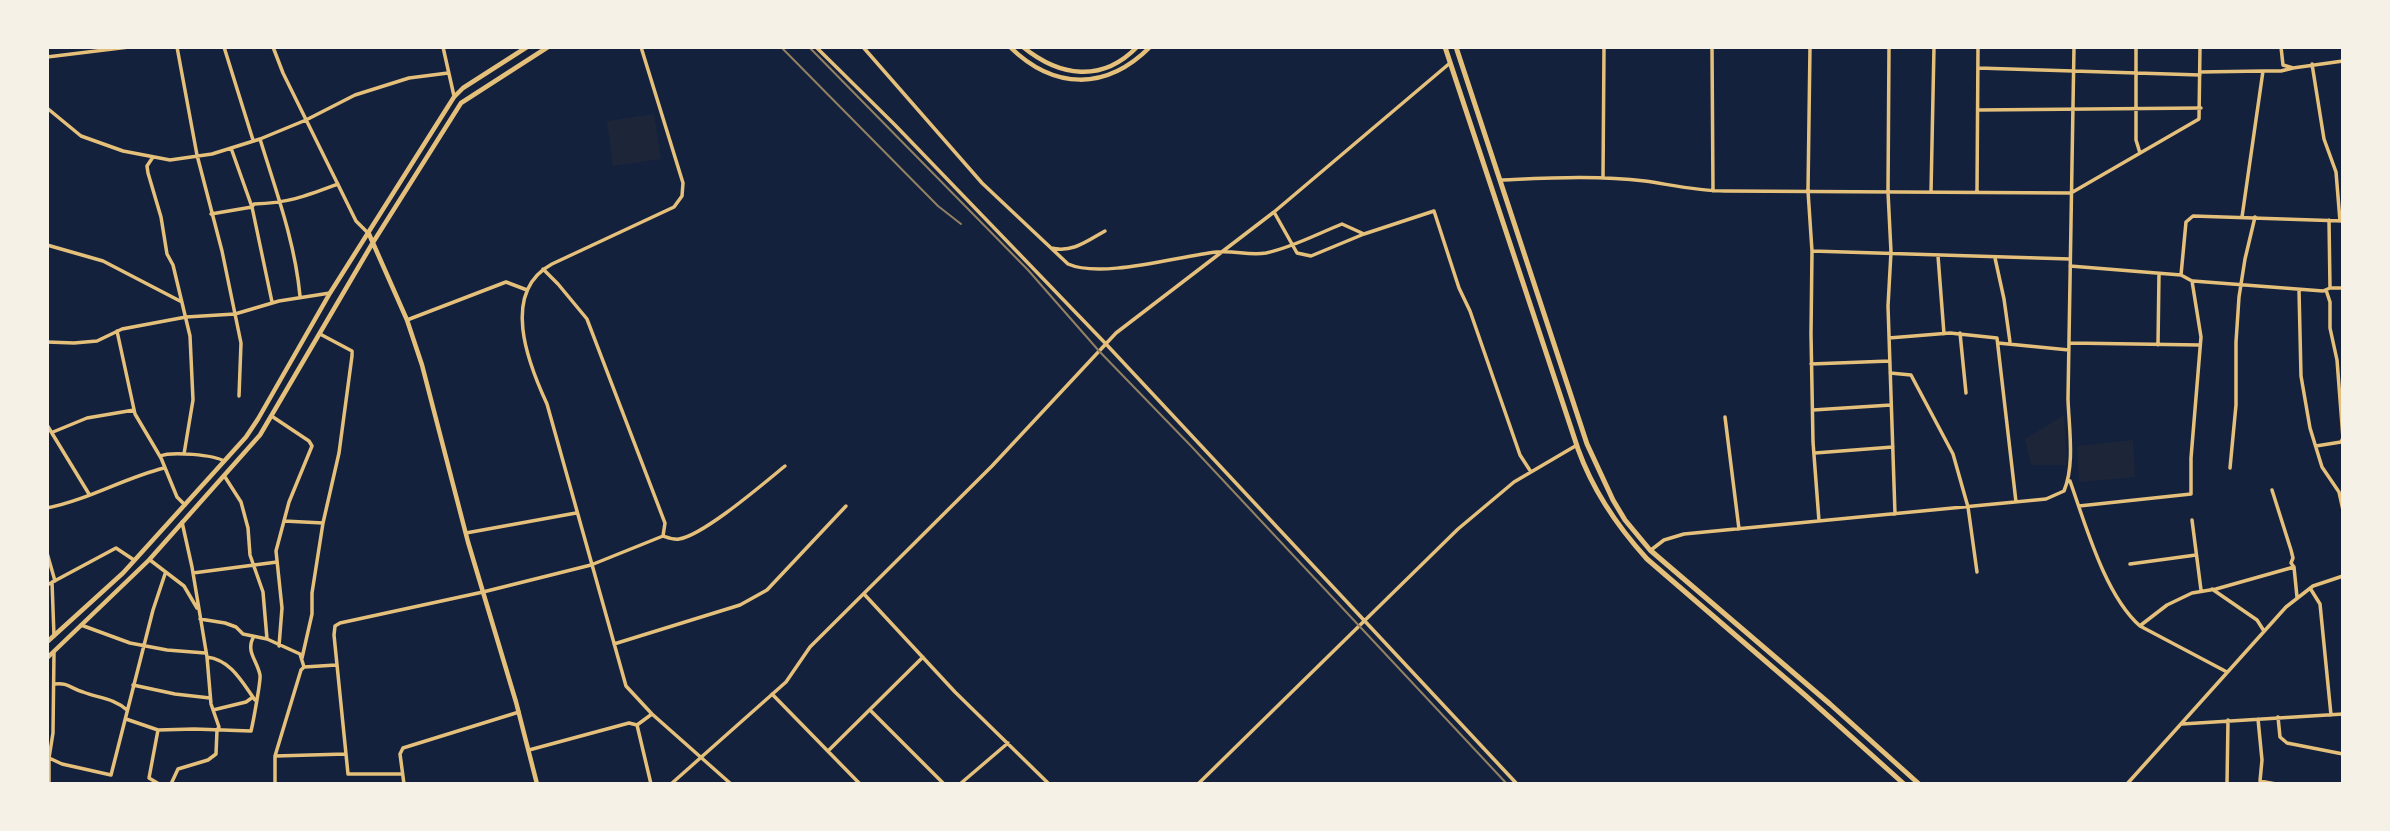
<!DOCTYPE html>
<style>
body{margin:0}
#map{position:relative;width:2390px;height:831px;overflow:hidden;background:#14213d;font-family:"Titillium Web",sans-serif}
canvas{display:block}
.frame{position:absolute;inset:0;border:49px solid #f6f1e7;pointer-events:none}
</style>
<div id="map">
<canvas width="2390" height="831"></canvas>
<div class="frame"></div>
</div>
<script>
const g = document.querySelector('canvas').getContext('2d');
g.lineJoin = 'round';
function fill(path, color) {
  g.fillStyle = color;
  g.fill(path, 'evenodd');
}
function stroke(path, color, width, dash) {
  g.strokeStyle = color;
  g.lineWidth = width;
  g.lineCap = dash ? 'butt' : 'round';
  g.setLineDash(dash || []);
  g.stroke(path);
}
const green = new Path2D(`
 M654,114L661,159L613,166L607,121Z
 M2064,415L2067,465H2031L2025,439Z
 M2133,440L2135,477L2079,482L2077,446Z`);
const minor = new Path2D(`
 M177,47L197,155L222,251L241,343L239,396
 M224,47L253,140
 M273,47L283,73L356,221L369,234
 M443,47L454,96
 M641,47L683,183L682,196L674,207L552,264C500,292 528,363 547,404L626,686L652,714L731,784
 M816,47L895,125L1106,344L1517,784
 M863,47L982,183L1068,264C1102,279 1178,256 1217,252C1234,250 1249,256 1266,253C1291,248 1317,234 1342,224L1364,234
 M1712,47L1713,191
 M1810,47L1808,191L1812,251L1811,334L1813,442L1819,521
 M1889,47L1888,192L1891,252L1888,306L1895,514
 M2136,47V140L2140,153
 M2281,47L2283,65L2293,68L2343,61
 M47,57L129,47
 M2312,64L2324,139L2336,172L2340,221
 M1978,68L2200,75
 M2200,72L2263,71
 M47,108L81,136L123,151L170,160L212,154L260,139L306,120L355,95L409,78L448,73
 M1978,110L2201,108
 M260,139C276,191 295,242 300,296
 M231,148L252,207L272,302
 M153,157L147,166L148,173L161,217L167,254L173,265L190,336L193,400L184,454
 M1603,178L1604,47
 M1500,180C1548,178 1597,175 1645,181C1672,185 1698,191 1725,191L2071,193L2199,119L2200,47
 M1977,191L1978,47
 M1931,192L1934,47
 M1274,212L1297,253L1311,256L1364,234L1434,211L1459,288L1470,311L1520,455L1531,472
 M211,214L252,207L254,204C289,203 306,196 338,184
 M2242,217L2263,71H2281L2293,68
 M2329,220L2330,288
 M47,245L103,261L180,301
 M1051,248C1073,253 1087,241 1105,231
 M1812,251L2070,259
 M1938,256L1944,334
 M1995,258L2004,299L2010,342
 M2070,266L2181,275L2186,222L2193,216L2343,221
 M2193,281L2323,291L2330,288H2343
 M2299,290L2301,376L2310,428L2322,467L2339,492L2343,510
 M407,320L506,282L527,290
 M117,331L135,414L161,458L177,497L185,505
 M1960,333L1966,393
 M1889,338L1950,333L1997,338L2016,502
 M47,342L74,343L97,341L122,329L186,317L235,314L279,301L330,293
 M1998,343L2069,350
 M2070,343L2200,345
 M2158,345L2159,274
 M1811,364L1890,361
 M1890,373L1911,375L1953,454L1968,507L1977,572
 M1813,410L1891,405
 M273,417L309,441L312,446L289,502L276,551L282,608L279,646
 M1725,417L1739,529
 M47,425L89,494
 M53,432L87,418L134,410
 M2316,446L2341,442L2343,438L2337,360L2330,328V302L2326,290
 M1815,453L1893,447
 M160,456C172,451 214,455 224,461
 M2230,468L2236,405V342L2239,297L2245,259L2255,217
 M225,477L241,502L248,528L250,555L263,592L267,639
 M2070,481C2086,526 2105,595 2140,626L2227,672
 M2272,490L2291,550L2293,558L2291,563L2294,567
 M2079,506L2191,494V458L2201,337L2192,281L2181,275
 M47,508C88,500 124,478 164,468
 M2192,520L2201,590
 M284,521L323,523
 M466,533L576,513
 M663,536C669,538 674,540 679,539C704,535 764,483 785,466
 M1651,550L1664,540L1684,534L2046,499L2064,491C2075,464 2069,429 2068,399L2074,47
 M47,553L55,581
 M150,560L184,586L197,608
 M2130,564L2196,555
 M193,573L277,562
 M52,582L54,636
 M47,585L116,548L134,560
 M2310,588L2320,604L2331,715
 M2212,589L2257,620L2264,631
 M864,594L955,692L1049,784
 M200,619L225,623L236,627L243,634L267,639L300,654L304,667L301,670L275,756V784
 M81,625L130,643L167,650L205,653
 M2141,625L2167,605L2192,593L2216,589L2294,567L2297,597
 M614,644L740,605L767,590L846,506
 M207,657C231,660 242,682 255,700
 M302,658L312,614V593L323,523L339,453L352,356V351L320,334
 M304,667L336,665
 M55,684C67,682 72,689 83,692C98,698 114,698 127,710
 M133,685L175,694L210,698
 M772,694L860,784
 M213,710L246,702L253,697
 M870,710L944,784
 M2278,717L2280,737L2287,743L2343,754
 M126,719L158,730L149,778L159,784
 M2258,719L2262,760L2260,781L2276,784
 M2182,724L2343,714
 M637,725L651,784
 M158,730L194,729L251,731C253,723 261,680 260,675C257,660 246,652 253,638
 M529,750L629,723L637,725L652,714
 M828,751L923,657
 M275,756L346,754
 M47,757L62,764L111,775L153,610L165,574
 M402,774H348L334,635L335,626L340,623L483,592L591,565L663,536L665,523L587,319L558,284L543,269
 M49,784V758L53,733L54,652
 M171,784L178,769L208,760L216,754L217,730L219,727L211,704L207,657L192,567L182,522
 M404,784L400,754L403,748L519,712
 M671,784L786,682L810,647L992,466L1116,333L1274,212L1450,63
 M960,784L1008,743
 M1198,784L1458,529L1514,482L1577,445
 M2127,784L2286,607L2313,586L2343,576
 M2227,784L2228,720`);
const tertiary = new Path2D(`
 M1010,47C1054,90 1106,91 1150,47
 M1023,47C1060,77 1102,83 1137,47
 M369,234L407,320L422,365L468,542L516,702L537,784
 M47,642L123,573L246,437L258,419L330,293L454,97L463,88L527,47
 M47,658L149,560L260,435L372,244L461,103L548,47`);
const secondary = new Path2D(`
 M1445,47L1578,449C1593,491 1617,526 1647,559L1806,696L1904,784
 M1456,47L1587,444L1613,500L1625,520L1650,550L1830,704L1919,784`);
const rail = new Path2D(`
 M781,47L938,206L961,224
 M809,47L1028,270L1099,351L1191,446L1507,784`);
fill(green, '#1d2539');
stroke(minor, '#e5c07b', 3.5);
stroke(tertiary, '#e5c07b', 4.5);
stroke(secondary, '#e5c07b', 5);
stroke(rail, '#918062', 2);
</script>
